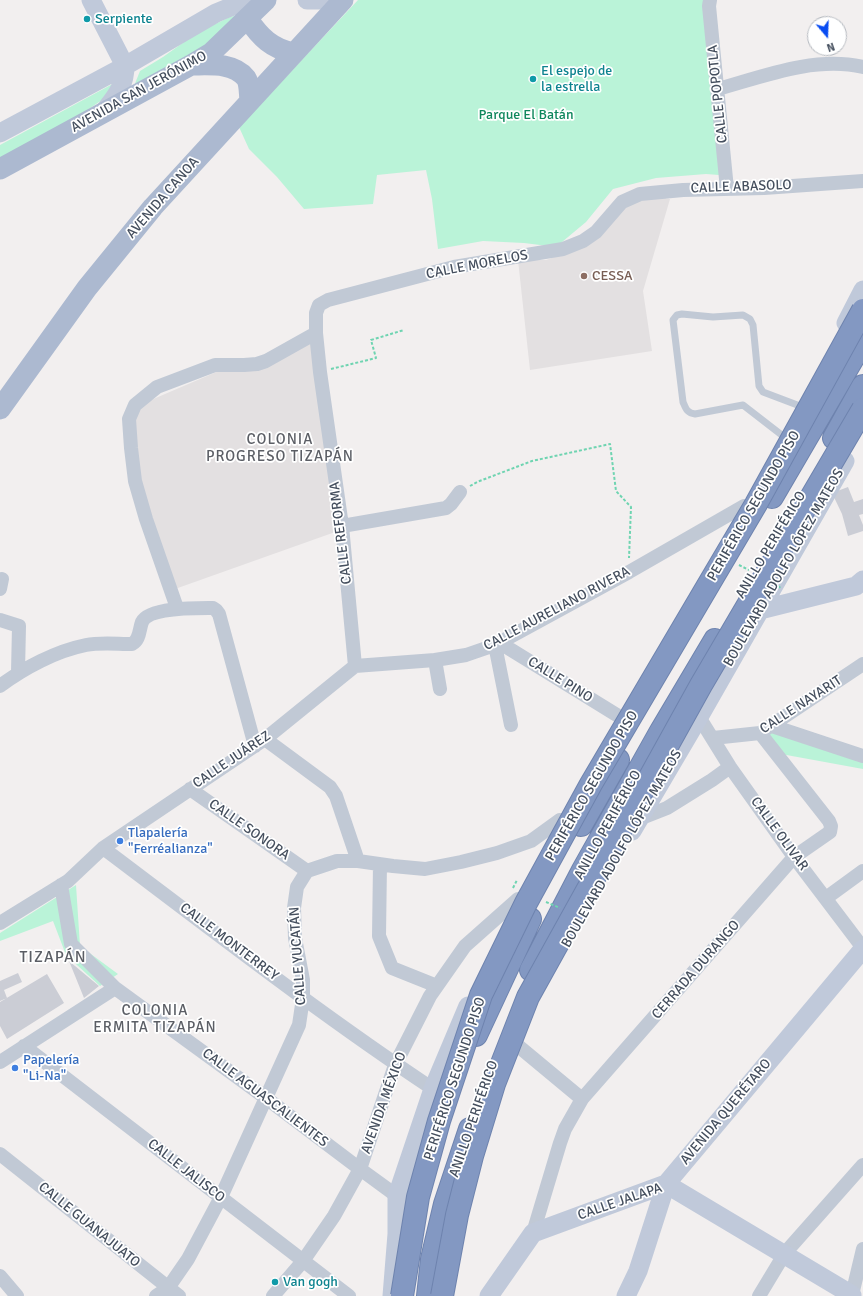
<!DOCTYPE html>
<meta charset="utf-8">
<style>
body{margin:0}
#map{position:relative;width:863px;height:1296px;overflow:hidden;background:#f2efef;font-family:Signika,sans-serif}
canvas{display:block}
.north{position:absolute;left:807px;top:16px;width:40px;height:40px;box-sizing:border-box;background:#fff;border:1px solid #b5b9bf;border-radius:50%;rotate:161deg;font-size:11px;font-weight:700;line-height:16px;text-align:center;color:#454f5e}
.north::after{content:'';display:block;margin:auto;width:14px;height:18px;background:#094cf2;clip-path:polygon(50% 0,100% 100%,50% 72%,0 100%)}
</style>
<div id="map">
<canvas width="863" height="1296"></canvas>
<div class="north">N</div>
</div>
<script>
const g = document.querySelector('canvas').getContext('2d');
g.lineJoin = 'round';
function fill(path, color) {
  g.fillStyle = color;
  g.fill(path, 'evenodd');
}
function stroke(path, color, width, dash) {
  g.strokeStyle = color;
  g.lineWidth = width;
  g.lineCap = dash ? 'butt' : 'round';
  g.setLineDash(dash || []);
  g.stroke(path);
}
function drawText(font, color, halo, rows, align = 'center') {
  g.font = font + ' Signika,sans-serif';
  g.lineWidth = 3.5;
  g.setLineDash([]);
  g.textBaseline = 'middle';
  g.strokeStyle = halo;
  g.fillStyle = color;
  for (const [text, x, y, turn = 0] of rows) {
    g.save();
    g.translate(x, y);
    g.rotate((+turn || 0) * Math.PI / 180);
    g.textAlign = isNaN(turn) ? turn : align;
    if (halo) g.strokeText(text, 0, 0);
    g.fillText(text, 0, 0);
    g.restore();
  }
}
const education = new Path2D(`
 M646,195L670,199L643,291L652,351L530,370L518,260H546L571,251L614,212Z
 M311,341L338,531L175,589L139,481L134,437L137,406L221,370Z`);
const green = new Path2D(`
 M358,0H705L732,176L706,174L656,178L613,189L586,222L556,247L524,243L483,241L438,249L432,199L426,170L377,175L373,204L304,209L277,177L249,149L239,127Z
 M241,14L209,47L134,86L140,71L163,57L198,32L230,17Z
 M118,81L102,100L68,123L0,161V145Z
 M776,723L863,750V769L781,754L761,724Z
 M76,885L80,946L118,974L100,986L66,955L53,921L0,941V933Z`);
const building = new Path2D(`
 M848,487L854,502L863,499V514L859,515L863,525V531L848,536L842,514L832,493Z
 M69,961L99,986L84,998Z
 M18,973L22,982L4,990L7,998L0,1001V981Z
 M47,974L64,1003L7,1039L0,1026V1002Z`);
const path = new Path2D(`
 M331,369L376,358L371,340L404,330
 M470,486L477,482L532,461L610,444L616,491L631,507L629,558
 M513,888L517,880`);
const lane = new Path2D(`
 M783,436L743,405L695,414C687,413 686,409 683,402L673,320L677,315L682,314L713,317L743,315L750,319L753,325L759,386L763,392L800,406`);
const street = new Path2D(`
 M710,0L709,6L727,189
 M718,89C764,76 815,56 863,67
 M342,526L446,508L451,504L460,492
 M0,589L2,579
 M177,608L146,519L135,481L131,448L129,419L135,405L157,387L215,365H244L257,364L266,361L316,333
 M0,620L19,626L18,672
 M500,643L620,717
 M495,645L511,725
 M435,660L440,689
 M355,666L342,526L320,372L316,333V313L319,305L328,300L454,267L563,249L583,241L596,232L622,202L640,194L683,190L764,188L863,181
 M355,666L435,660L466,655L495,645L629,572L744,506
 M0,686C24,668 56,651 86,645C100,642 117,644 132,644C140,640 139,630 142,622C149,607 198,608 213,608L216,610L219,614L255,746
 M699,717L730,767L794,857L863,948
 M772,726L863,756
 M713,738L760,733L863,664
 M265,739L330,787L336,796L358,861
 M190,789L307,871
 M639,819L667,808L712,780L730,767
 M103,848C212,930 320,1014 433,1089
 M380,864L379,936L392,968L437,986
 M61,885L71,944L115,988L266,1098L360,1169L397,1196
 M826,898L863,871
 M0,923L68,881L103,848L265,739L355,666
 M517,1045L582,1099
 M24,1046L349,1296
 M0,1062L115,988
 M0,1154L179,1296
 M533,1233L560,1143L565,1129L582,1099L794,857L830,832L831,826L829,821L760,733
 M0,1276L17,1296
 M852,1295L863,1249
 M156,1296L168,1288L188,1259L221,1197L299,1025L303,998V980L295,938L294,908L297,887L307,871L337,861H358L393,866L425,869L461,862L497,853L531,841L560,820
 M273,1296L303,1261L334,1216L360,1169L395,1065L430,996L465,946L518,899
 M759,1296L785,1253L863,1165`);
const secondary = new Path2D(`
 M91,0L125,66C125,87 115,97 103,113
 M307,0H342
 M0,133L125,66L216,13L238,4L265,0
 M846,323L863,290
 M760,610L856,586L863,580
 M632,831L699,717L845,461
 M392,1296L397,1234V1196L433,1089L468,1006
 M489,1296L533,1233L666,1184L852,1295
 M626,1296L638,1271L666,1184L863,949`);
const primary = new Path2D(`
 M248,19C260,37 272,49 294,53
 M191,65C209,65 233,62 246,78C250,84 249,94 250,100
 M0,169L191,65L211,53L266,0
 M0,409L87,288L153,207L343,0`);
const highway = new Path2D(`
 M834,438L863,386
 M772,497L863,341
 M581,825L618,760
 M531,970L583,870L661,731L715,640
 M476,1035L530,919
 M428,1296L432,1259L445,1204L470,1129`);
const pathBridge = new Path2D(`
 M739,565L749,570
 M778,586L782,589
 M546,902L560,908`);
const highwayBridge = new Path2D(`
 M402,1296L418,1197L439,1121L481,995L526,903L591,784L756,504L863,310
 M442,1296L457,1215L472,1156L494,1084L528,997L701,685L863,409`);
const markers = [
 [87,19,4,"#0f9aa8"],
 [533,79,4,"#0f9aa8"],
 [584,276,4,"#8d6e63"],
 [120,841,4,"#3f7fe0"],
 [15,1068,4,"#3f7fe0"],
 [275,1282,4,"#0f9aa8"]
];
const cultureNames = [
 ["Serpiente",95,19],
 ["El espejo de",541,71],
 ["la estrella",541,87],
 ["Van gogh",283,1282]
];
const streetNames = [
 ["AVENIDA SAN JERÓNIMO",139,92,-29],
 ["CALLE POPOTLA",718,94,-96],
 ["CALLE ABASOLO",741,187,-2],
 ["AVENIDA CANOA",163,198,-49],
 ["CALLE MORELOS",477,265,-11],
 ["PERIFÉRICO SEGUNDO PISO",754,506,-60],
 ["CALLE REFORMA",341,533,-97],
 ["ANILLO PERIFÉRICO",771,545,-59],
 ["BOULEVARD ADOLFO LÓPEZ MATEOS",784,568,-60],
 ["CALLE AURELIANO RIVERA",557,609,-28],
 ["CALLE PINO",560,680,32],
 ["CALLE NAYARIT",801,705,-33],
 ["CALLE JUÁREZ",232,760,-34],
 ["PERIFÉRICO SEGUNDO PISO",592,786,-60],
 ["ANILLO PERIFÉRICO",608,825,-61],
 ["CALLE SONORA",249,830,35],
 ["CALLE OLIVAR",779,834,54],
 ["BOULEVARD ADOLFO LÓPEZ MATEOS",622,849,-60],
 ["CALLE MONTERREY",229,942,37],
 ["CALLE YUCATÁN",298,956,-94],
 ["CERRADA DURANGO",696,970,-49],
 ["PERIFÉRICO SEGUNDO PISO",455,1079,-72],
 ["CALLE AGUASCALIENTES",265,1098,37],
 ["AVENIDA MÉXICO",384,1103,-70],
 ["AVENIDA QUERÉTARO",726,1112,-50],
 ["ANILLO PERIFÉRICO",474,1119,-71],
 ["CALLE JALISCO",186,1171,38],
 ["CALLE JALAPA",620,1202,-19],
 ["CALLE GUANAJUATO",89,1225,39]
];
const parkNames = [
 ["Parque El Batán",526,115]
];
const educationNames = [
 ["CESSA",592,276]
];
const shopNames = [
 ["Tlapalería",128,833],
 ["\"Ferréalianza\"",128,849],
 ["Papelería",23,1060],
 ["\"Li-Na\"",23,1076]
];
const neighbourhoodNames = [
 ["COLONIA",280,440],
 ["PROGRESO TIZAPÁN",280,457],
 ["COLONIA",155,1011],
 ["ERMITA TIZAPÁN",155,1028]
];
const quarterNames = [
 ["TIZAPÁN",53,958]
];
fill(education, '#e3e0e1');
fill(green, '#baf3d8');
fill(building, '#cbcdd5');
stroke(highway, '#6e83ae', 24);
stroke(path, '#6fd4b1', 2, [3, 2]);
stroke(lane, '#c1c9d5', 7);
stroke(street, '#c1c9d5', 14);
stroke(secondary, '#c0c9da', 19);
stroke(primary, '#acb9d0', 21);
stroke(highway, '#8398c2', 22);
stroke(highwayBridge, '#6e83ae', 24, []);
stroke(pathBridge, '#6fd4b1', 2, [3, 2]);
stroke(highwayBridge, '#8398c2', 22);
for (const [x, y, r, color] of markers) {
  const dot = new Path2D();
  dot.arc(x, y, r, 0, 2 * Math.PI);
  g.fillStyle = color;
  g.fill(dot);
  stroke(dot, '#fff', 1.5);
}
drawText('14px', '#0d838f', '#fff', cultureNames, 'left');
drawText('14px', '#454f5e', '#fff', streetNames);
drawText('14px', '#0f875d', '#fff', parkNames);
drawText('14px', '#785e54', '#fff', educationNames, 'left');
drawText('14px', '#366cbe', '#fff', shopNames, 'left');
g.letterSpacing = '1px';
drawText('15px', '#5b5e65', '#fff', neighbourhoodNames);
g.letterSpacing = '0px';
g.letterSpacing = '1px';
drawText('16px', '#5b5e65', '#fff', quarterNames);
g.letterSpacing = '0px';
</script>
